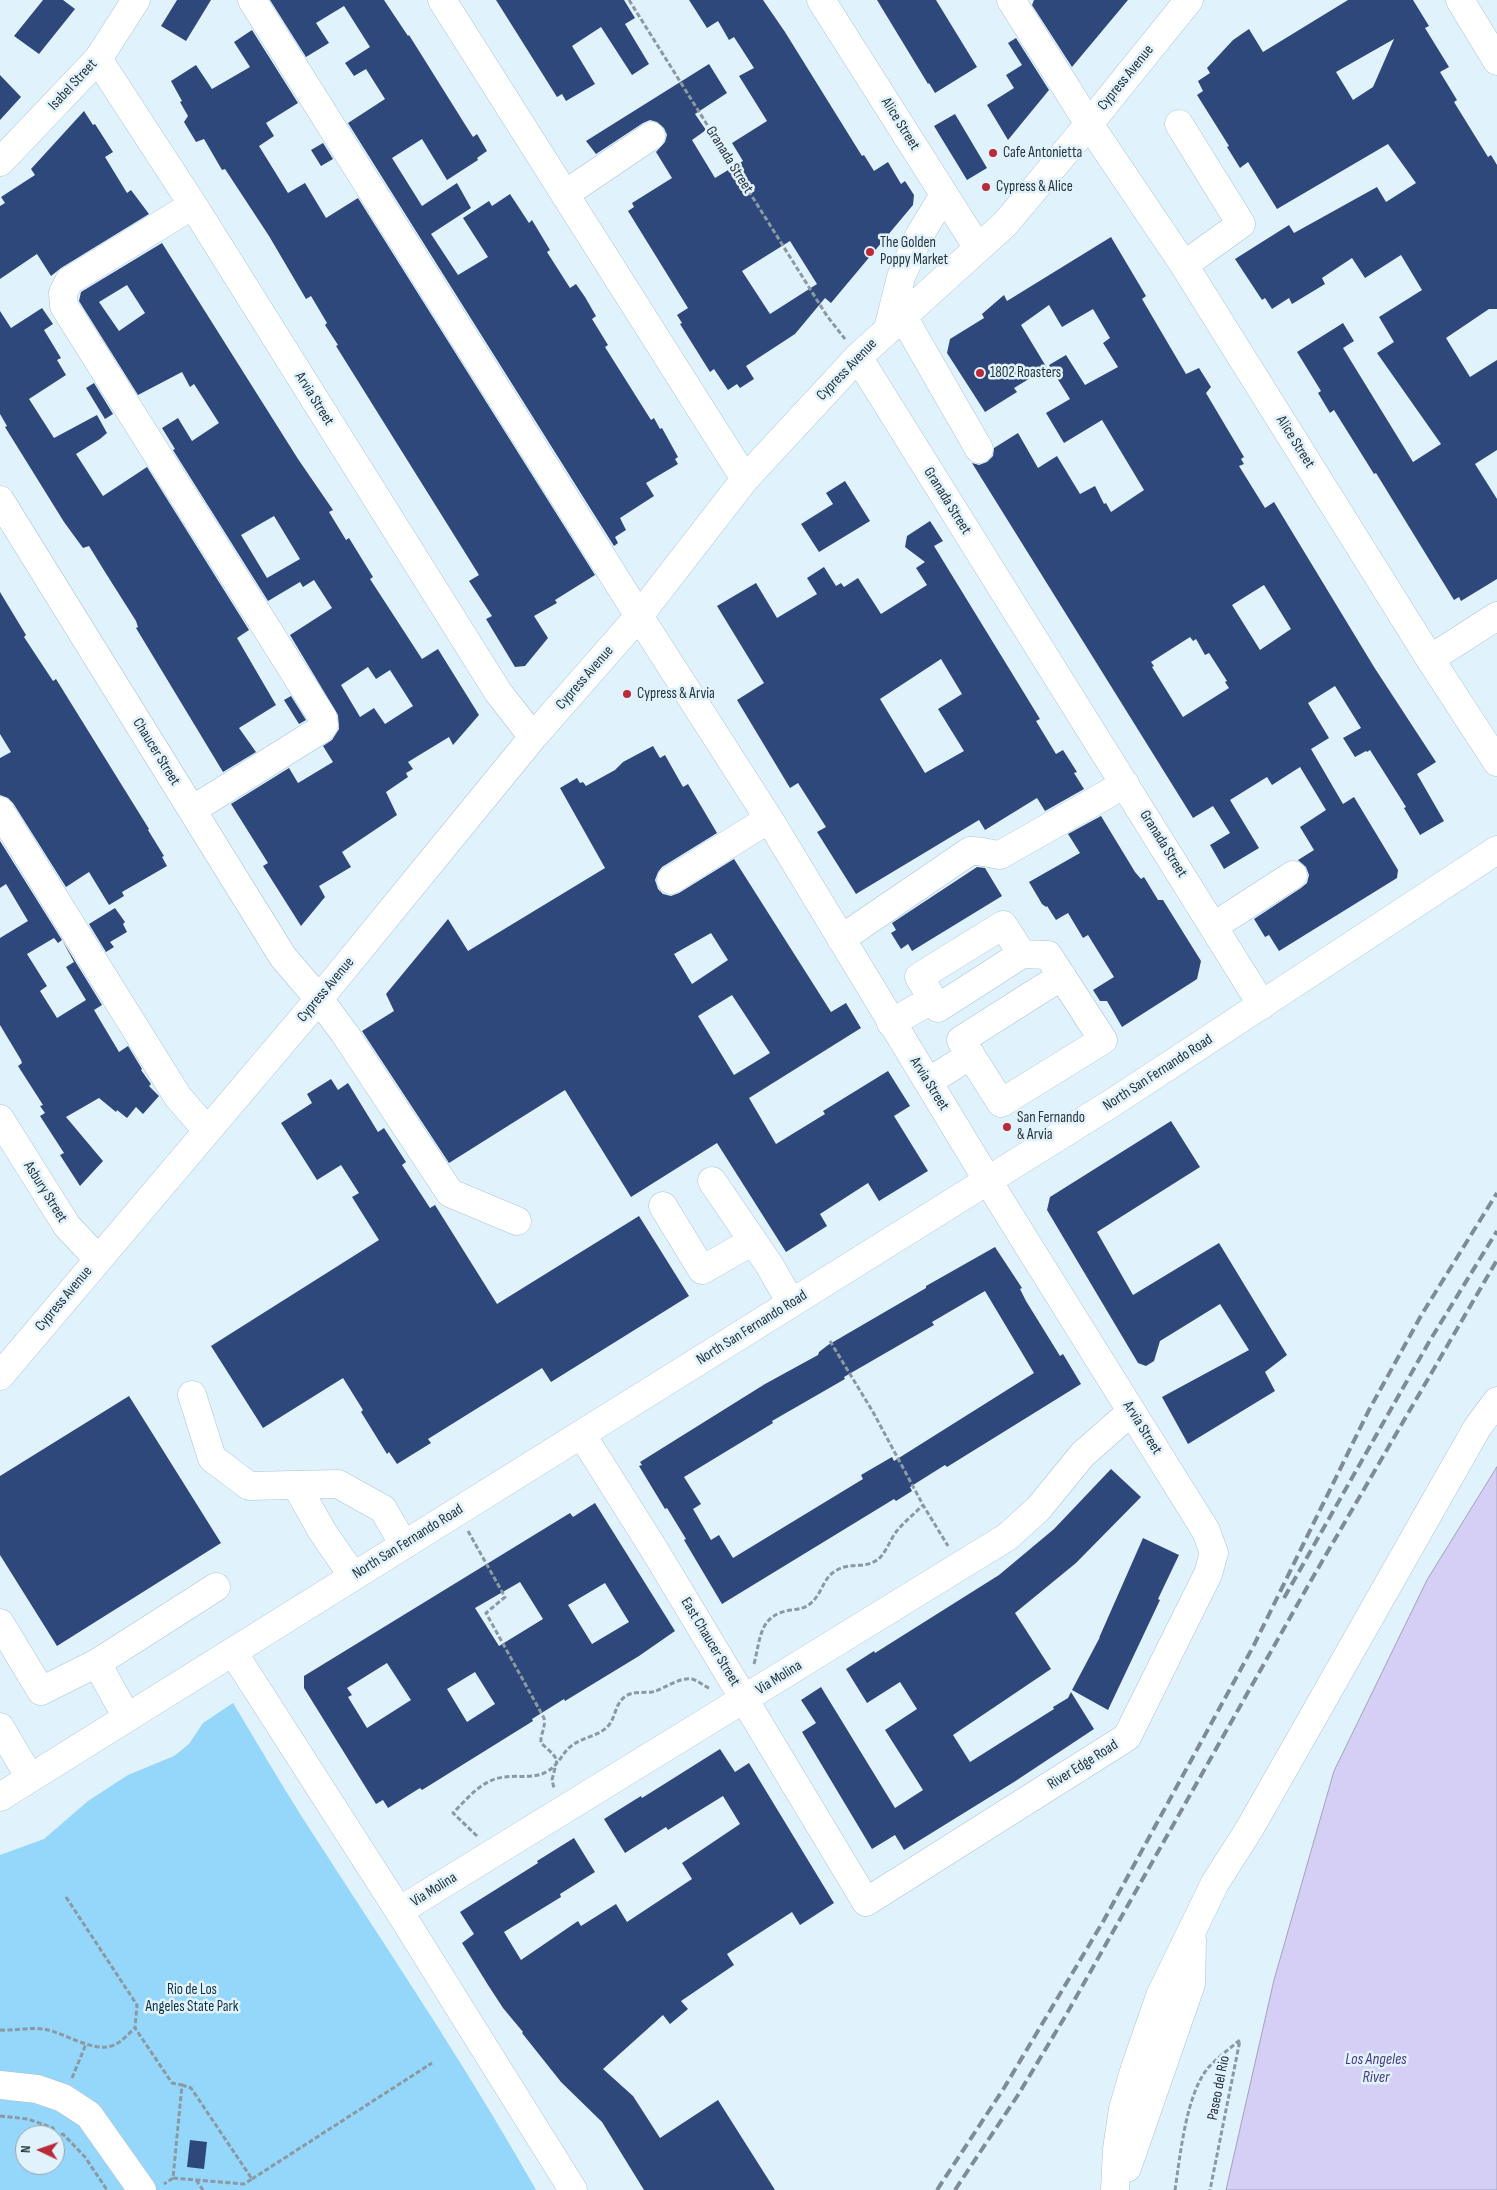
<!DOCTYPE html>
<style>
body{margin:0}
#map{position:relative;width:1497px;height:2190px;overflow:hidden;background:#e0f2fc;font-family:"Sofia Sans Condensed",sans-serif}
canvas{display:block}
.north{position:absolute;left:15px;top:2125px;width:50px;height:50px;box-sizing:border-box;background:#e0f2fc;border:1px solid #97a6af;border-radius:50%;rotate:273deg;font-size:14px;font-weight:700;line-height:20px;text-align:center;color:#2a353c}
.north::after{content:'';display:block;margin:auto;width:18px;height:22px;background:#bb2a39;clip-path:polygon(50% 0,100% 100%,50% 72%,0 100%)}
</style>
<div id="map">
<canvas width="1497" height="2190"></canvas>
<div class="north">N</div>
</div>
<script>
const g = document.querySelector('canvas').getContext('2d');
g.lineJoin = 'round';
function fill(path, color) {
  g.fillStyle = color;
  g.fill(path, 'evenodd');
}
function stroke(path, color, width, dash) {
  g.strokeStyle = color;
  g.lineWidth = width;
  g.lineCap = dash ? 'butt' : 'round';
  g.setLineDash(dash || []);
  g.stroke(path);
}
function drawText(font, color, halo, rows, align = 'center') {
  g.font = font + ' "Sofia Sans Condensed",sans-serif';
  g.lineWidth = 5;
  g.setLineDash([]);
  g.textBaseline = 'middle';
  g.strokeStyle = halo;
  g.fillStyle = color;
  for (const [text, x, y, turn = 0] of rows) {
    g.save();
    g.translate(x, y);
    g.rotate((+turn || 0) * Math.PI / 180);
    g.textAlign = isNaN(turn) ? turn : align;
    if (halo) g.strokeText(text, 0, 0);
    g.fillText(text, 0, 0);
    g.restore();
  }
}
const green = new Path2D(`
 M233,1703C256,1741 278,1779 302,1817C381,1940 464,2062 536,2190H0V1855L44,1839L88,1801L128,1775L174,1756L189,1744L203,1723ZM25,2135H55V2165H25Z`);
const water = new Path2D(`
 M1497,1467V2190H1226L1274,1980L1334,1771L1427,1580Z`);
const building = new Path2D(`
 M43,0H63L75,9L39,54L14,36Z
 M177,0H211L186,41L161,26Z
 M270,0H384L408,36L409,35L466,126L473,137L477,134L487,151L477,158L478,160L447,180L422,139L392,158L422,206L457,183L471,208L431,234L458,275L488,257L463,218L489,201L492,206L510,194L529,223L532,220L550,250L547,252L570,288L576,284L585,297L596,316L592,319L608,345L605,347L651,420L654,418L660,429L662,428L678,457L675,459L678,464L646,483L654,496L620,518L626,530L615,537L618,543L614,546L348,123L385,99L366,69L354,76L345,63L370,47L344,6L316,23L329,43L306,57Z
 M496,0H624L635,18L625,24L649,64L632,75L601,27L572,46L595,84L566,101L562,94L557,97Z
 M689,0H763L785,32L862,156L864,155L874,171L888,162L901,184L905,181L914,195L913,205L831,303L825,298L795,334L746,366L754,379L740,388L737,384L728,390L714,369L710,372L680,324L682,323L677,315L688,308L628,211L634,207L632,203L672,178L656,152L665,142L667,135L664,128L657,122L650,120L643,123L596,154L586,141L709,64L727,93L695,114L706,130L692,140L715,178L743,161L732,143L767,121L739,76L754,68L734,37L729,40L718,21L707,28ZM790,241L817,284L770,314L742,271Z
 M877,0H936L977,67L935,93L929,83L928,84Z
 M1034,0H1128L1072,67L1032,5Z
 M1348,0H1413L1429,26L1425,28L1449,67L1440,72L1457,100L1454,102L1488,157L1491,155L1497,165V309H1489L1446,338L1470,377L1497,360V450L1475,464L1497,499V579L1461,601L1459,597L1454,600L1376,473L1374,474L1334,410L1330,413L1318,393L1321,391L1297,352L1343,323L1354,341L1343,348L1413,462L1441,444L1377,353L1394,342L1379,317L1422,290L1401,255L1365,278L1352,258L1322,278L1325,284L1292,304L1289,298L1272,309L1265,298L1262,300L1235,259L1289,225L1294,233L1377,187L1386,202L1416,183L1388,144L1277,209L1248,162L1240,168L1227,147L1229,146L1197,95L1203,91L1198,81L1210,73L1207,68L1233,40L1249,29L1263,52ZM1394,39L1373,87L1353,100L1336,72Z
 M252,30L298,103L266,123L274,136L259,146L288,193L305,183L326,218L358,198L595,575L555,600L557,603L534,616L548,638L525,666L515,667L486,619L492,616L469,581L479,575L336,346L338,345L325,325L327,323L311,296L306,299L269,236L225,169L222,170L204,139L196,142L184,122L188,116L180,102L182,101L171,81L196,65L212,89L250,67L234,42Z
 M1016,38L1049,90L1008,140L987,105L1014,88L1006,75L1022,65L1008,43Z
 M0,75L21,97L0,120Z
 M84,111L93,125L95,124L113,152L105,157L127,193L131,190L149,214L61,268L51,276L37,254L0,279V206L5,203L1,197L35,175L31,169Z
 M955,114L987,168L967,180L934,126Z
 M323,143L333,159L321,166L311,150Z
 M1111,237L1146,296L1142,299L1186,374L1199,368L1211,387L1206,393L1244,457L1241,459L1244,464L1239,466L1265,508L1274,502L1374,667L1436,762L1417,774L1444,821L1420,835L1404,808L1406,807L1370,750L1367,752L1366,751L1355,757L1343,738L1361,728L1335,686L1308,703L1329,738L1311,749L1343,804L1354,797L1398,870L1397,878L1279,951L1269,935L1265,937L1254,919L1301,888L1307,883L1309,875L1306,867L1298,860L1314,850L1300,827L1326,810L1300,767L1272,785L1267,777L1230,800L1259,848L1224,869L1210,845L1230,833L1213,806L1193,818L972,463L979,465L987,462L993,456L994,448L1018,433L1038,468L1057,456L1080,494L1095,486L1104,504L1106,503L1111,512L1144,490L1102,420L1064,443L1046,413L1070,399L1049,365L1066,355L1085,385L1118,367L1103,343L1110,338L1093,309L1062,327L1049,305L1021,325L1047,368L1014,388L1017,392L985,412L947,353L950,339L984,318L982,314L1004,295L1007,301ZM1264,585L1291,629L1260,650L1232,605ZM1190,637L1193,641L1196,639L1205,655L1209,653L1227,681L1225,682L1229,688L1183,717L1152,667L1154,666L1151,662Z
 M162,243L298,459L333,510L329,512L346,540L349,538L373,577L370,579L422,659L438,649L479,715L453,745L449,737L408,762L413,769L406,773L408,777L386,792L397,815L342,852L351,867L319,886L325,897L301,926L263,866L268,863L231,804L289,768L298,783L333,762L323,746L332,740L339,729L338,715L290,635L332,608L314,580L303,587L300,582L268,601L173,450L175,449L162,428L178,418L192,441L219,423L194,384L190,387L182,372L138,395L79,301L81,292ZM127,285L145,313L119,331L99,302ZM274,516L300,559L267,578L241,535ZM368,667L376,679L390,670L413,706L385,724L374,708L360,717L341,685Z
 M42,308L53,324L44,330L61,358L57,360L66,375L29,399L54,438L97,415L107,433L100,439L76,454L103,496L147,467L249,630L237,638L276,705L239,728L256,752L223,772L136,628L138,627L136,621L105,572L89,546L83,548L64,522L5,427L7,426L0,414V311L11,328Z
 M94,383L113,414L105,419L86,388Z
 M845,481L870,521L819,552L801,524L833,504L826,493Z
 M930,521L943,541L934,546L1040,719L1036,721L1056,754L1063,750L1077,772L1074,773L1084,789L1045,811L1037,798L985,830L979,820L856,894L817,832L826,827L798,783L790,788L737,700L764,683L717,606L756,583L777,618L817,594L807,578L824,567L836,586L841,583L844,587L858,578L881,614L927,585L916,568L925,562L905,547L907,536ZM941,659L962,694L938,709L964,751L925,773L880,699Z
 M0,592L26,635L24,637L53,681L56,679L149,829L148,830L164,856L162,857L167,866L122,892L124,896L109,905L89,872L66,887L13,803L8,798L0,795V758L11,752L0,734Z
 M291,696L306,720L299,724L284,700Z
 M653,746L660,758L665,755L683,787L688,784L717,833L662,867L658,872L655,880L658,889L663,894L671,896L679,893L734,859L831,1012L846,1003L861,1028L749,1098L776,1144L825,1114L823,1111L888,1071L910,1106L894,1116L928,1171L879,1201L868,1183L820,1214L827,1226L786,1252L717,1143L631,1197L565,1090L449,1163L362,1031L394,1011L386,994L448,919L468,951L605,868L560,788L577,778L580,783L583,782L586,786L615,770L623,762ZM711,933L728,960L692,984L674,954ZM732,995L770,1053L734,1075L698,1016Z
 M1101,816L1135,872L1141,879L1144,877L1158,900H1163L1201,961L1197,979L1194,981L1122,1027L1107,1001H1100L1093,990L1114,977L1088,935L1083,938L1068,913L1056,920L1047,906L1046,907L1042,904L1029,882L1080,853L1068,834Z
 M0,841L62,940L58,943L54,938L27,954L47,986L40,991L57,1018L86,1000L66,967L74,962L62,940L102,1005L94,1010L119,1052L128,1046L142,1069L141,1070L151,1084L149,1086L159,1096L143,1114L136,1107L127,1118L117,1110L116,1112L99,1098L66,1117L103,1161L80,1186L60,1155L64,1153L40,1116L45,1113L40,1106L43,1105L18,1066L22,1063L21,1060L0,1025V938L28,921L6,884L0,888Z
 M977,867L985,868L1002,896L912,951L908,944L901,949L891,933L896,930L892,923Z
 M115,908L125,922L123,924L127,932L110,942L114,947L106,952L89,924Z
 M331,1079L338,1090L348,1083L378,1132L384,1128L406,1162L402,1165L430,1208L435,1205L497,1304L639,1216L689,1296L551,1382L542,1368L428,1439L431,1443L397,1464L389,1452L387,1454L361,1412L363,1410L343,1378L263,1428L211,1346L379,1240L352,1197L359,1193L341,1165L317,1180L281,1123L312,1103L307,1094Z
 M1171,1121L1200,1167L1097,1232L1133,1295L1219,1243L1287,1355L1265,1372L1275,1391L1188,1444L1162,1397L1249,1350L1220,1304L1160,1341L1154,1361L1146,1366L1138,1363L1047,1210L1050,1197Z
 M995,1247L1022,1288L1020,1289L1026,1301L1060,1356L1063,1354L1081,1384L947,1467L945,1465L910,1487L912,1491L896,1501L894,1499L722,1604L684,1540L686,1539L667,1508L665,1509L639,1466L642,1465L640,1462L765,1384L818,1355L819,1352L828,1345L926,1288V1286ZM985,1291L1034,1373L894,1461L892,1457L861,1475L863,1479L733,1558L719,1535L711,1540L693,1509L701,1504L684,1477L773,1423L772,1421L845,1379L844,1377L934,1325L932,1322Z
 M129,1396L221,1543L57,1646L0,1555V1476Z
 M1111,1469L1141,1497L1076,1563L1015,1613L1051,1669L953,1735L970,1762L1054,1709L1053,1707L1068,1698L1071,1692L1094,1729L1014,1782L904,1850L895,1835L872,1849L802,1732L816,1723L801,1700L821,1687L895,1808L923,1790L885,1730L917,1709L900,1682L867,1703L846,1669L874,1651L875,1653L999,1575L1054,1529Z
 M595,1503L675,1631L639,1656L565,1701L564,1699L532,1719L533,1721L422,1790L420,1788L388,1808L383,1800L376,1804L304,1688V1676L570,1513L573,1517ZM520,1582L543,1619L499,1646L475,1608ZM605,1583L629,1622L592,1644L568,1605ZM387,1663L411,1700L367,1728L348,1697L352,1695L347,1688ZM475,1672L495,1704L467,1722L447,1689Z
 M1143,1538L1179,1555L1158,1599L1160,1600L1108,1710L1072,1690L1100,1637L1099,1638Z
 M720,1749L735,1772L749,1763L834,1903L800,1925L792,1912L727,1954L734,1965L681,2001L688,2009L670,2024L663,2015L603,2069L633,2096L660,2138L718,2100L775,2190H644L602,2122L561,2082L522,2033L523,2032L503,2008L488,1985L462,1943L474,1934L460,1912L538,1863L537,1861L574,1838L595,1872L560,1894L561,1897L504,1932L521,1960L578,1921L581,1926L616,1904L627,1922L692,1879L682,1863L740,1824L723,1796L668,1830L666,1827L625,1853L604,1819L641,1796L642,1798Z
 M190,2140L207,2142L204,2169L187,2167Z`);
const path = new Path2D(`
 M629,0L827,316L845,339
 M830,1341L873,1412L923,1505L948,1546
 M468,1531L505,1597L486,1613L544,1718C546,1728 540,1734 541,1743L553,1754L557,1760L552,1780L554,1788
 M754,1664C761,1637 759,1615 791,1610C799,1609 807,1608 812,1602C823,1592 823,1577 837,1570C850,1562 864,1569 877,1560C885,1555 890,1540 896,1532C904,1522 914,1514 923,1505
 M477,1836L453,1813C468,1798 482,1779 505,1777C518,1775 534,1779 546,1772C558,1766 561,1755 570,1747C581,1737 599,1737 609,1725C616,1716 615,1703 626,1696C634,1691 643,1693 652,1692C665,1689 678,1677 692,1679C697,1680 704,1686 709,1688
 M66,1897L137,2005L135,2028L172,2083L182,2085L173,2178L164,2184
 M0,2030C14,2031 29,2027 43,2029C64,2032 94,2054 114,2045C122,2042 129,2033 135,2028
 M72,2078L86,2044
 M0,2116L28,2119L53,2128L55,2133L59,2136L63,2134L85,2157L107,2190
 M173,2178L244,2184L252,2179L191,2088L182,2085
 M252,2179L432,2063
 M196,2180L203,2190
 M1175,2190C1180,2157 1186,2094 1208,2068C1217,2058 1229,2049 1240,2040L1210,2190`);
const minor = new Path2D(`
 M252,0L639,616L769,819L988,1181L1206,1531L1214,1553L1208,1574L1127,1737L866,1902L652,1546L582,1435
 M442,0L745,479
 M821,0L978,248
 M1011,0L1089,124L1184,265L1430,659L1497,762
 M1460,0L1497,61
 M98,59L193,205L498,692L533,737
 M1179,124L1241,224L1184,265
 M0,162L98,59L136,0
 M565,194L651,136
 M902,315L979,449
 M888,329L901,277L919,236L944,195
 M858,357L1262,1005
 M0,500L283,957L319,999L345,1034L450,1193L517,1221
 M1430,659L1497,616
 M192,810L320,730L324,725L323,718L64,306L63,293L69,281L193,205
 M0,811L178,1097L206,1129
 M671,880L769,819
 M1214,926L1293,875
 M841,939L970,851C980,850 989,854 1000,855L1125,784
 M1022,954L1003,925L919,977L938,1008L1022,954L1048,955L1103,1040L1001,1103L961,1040L1062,976
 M891,1023L933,999
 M928,1082L971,1055
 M0,1119L67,1226L98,1259
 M712,1181L770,1266L791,1303
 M663,1206L702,1270L753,1241
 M0,1376L319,999L533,737L639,616L745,479L858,357L1005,224L1089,124L1189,0
 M192,1395L212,1458L249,1486L338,1484L383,1509L404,1545
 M296,1485L322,1531L353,1576
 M0,1623L41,1691L97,1663L126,1716
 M233,1652L399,1911L573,2190
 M97,1663L216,1587
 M0,1727L30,1778
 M399,1911L1007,1537L1038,1509L1083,1454L1131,1412
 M0,2085L37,2089L63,2098L89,2115L142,2190
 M1127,2168L1191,1984L1192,1940
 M1115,2190L1117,2149L1123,2109L1135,2068L1160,1996L1215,1883L1250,1828L1477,1428L1497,1401`);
const major = new Path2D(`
 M0,1797L1112,1103L1497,850`);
const rail = new Path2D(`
 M1284,1598L1429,1342L1497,1231
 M937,2190L1004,2088L1104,1920L1254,1645L1369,1410L1422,1314L1497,1193
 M955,2190L1018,2095L1066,2015L1309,1584L1497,1260`);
const markers = [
 [993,153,5,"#bb2a39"],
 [986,187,5,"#bb2a39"],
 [870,252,5,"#bb2a39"],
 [980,373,5,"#bb2a39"],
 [627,694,5,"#bb2a39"],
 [1007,1127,5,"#bb2a39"]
];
const streetNames = [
 ["Cypress Avenue",1126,78,-51],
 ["Isabel Street",73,85,-47],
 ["Alice Street",900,124,58],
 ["Granada Street",729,160,58],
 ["Cypress Avenue",847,370,-46],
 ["Arvia Street",314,399,58],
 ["Alice Street",1295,442,58],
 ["Granada Street",947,501,58],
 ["Cypress Avenue",585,678,-49],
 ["Chaucer Street",156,752,58],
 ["Granada Street",1163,844,58],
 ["Cypress Avenue",326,990,-50],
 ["North San Fernando Road",1158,1073,-33],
 ["Arvia Street",929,1084,58],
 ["Asbury Street",45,1192,58],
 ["Cypress Avenue",64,1299,-50],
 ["North San Fernando Road",752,1328,-32],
 ["Arvia Street",1142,1428,58],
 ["North San Fernando Road",408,1542,-32],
 ["East Chaucer Street",710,1642,59],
 ["Via Molina",779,1678,-32],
 ["River Edge Road",1083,1765,-32],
 ["Via Molina",434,1890,-32],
 ["Paseo del Rio",1219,2088,-79]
];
const poiNames = [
 ["Cafe Antonietta",1003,153],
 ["Cypress & Alice",996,187],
 ["The Golden",880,243],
 ["Poppy Market",880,260],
 ["1802 Roasters",990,373],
 ["Cypress & Arvia",637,694],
 ["San Fernando",1017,1118],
 ["& Arvia",1017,1135]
];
const parkNames = [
 ["Rio de Los",192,1990],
 ["Angeles State Park",192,2007]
];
const waterNames = [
 ["Los Angeles",1376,2060],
 ["River",1376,2078]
];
fill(green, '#95d6fb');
fill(water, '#d5cff6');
stroke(water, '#a2a1be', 1);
fill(building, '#2f487b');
stroke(minor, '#a8c4d5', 29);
stroke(major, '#a8c4d5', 29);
stroke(path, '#8a99a2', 3, [5, 2.5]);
stroke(minor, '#fff', 28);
stroke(major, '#fff', 28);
stroke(rail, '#7e8d95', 4, [10, 5]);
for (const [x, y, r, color] of markers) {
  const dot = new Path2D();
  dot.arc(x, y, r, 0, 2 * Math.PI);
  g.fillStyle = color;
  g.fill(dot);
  stroke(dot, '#e0f2fc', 2);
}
drawText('15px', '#2a353c', '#e0f2fc', streetNames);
drawText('15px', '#2a353c', '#e0f2fc', poiNames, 'left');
drawText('15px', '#123243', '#e0f2fc', parkNames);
drawText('italic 16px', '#4b3781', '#e0f2fc', waterNames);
</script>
